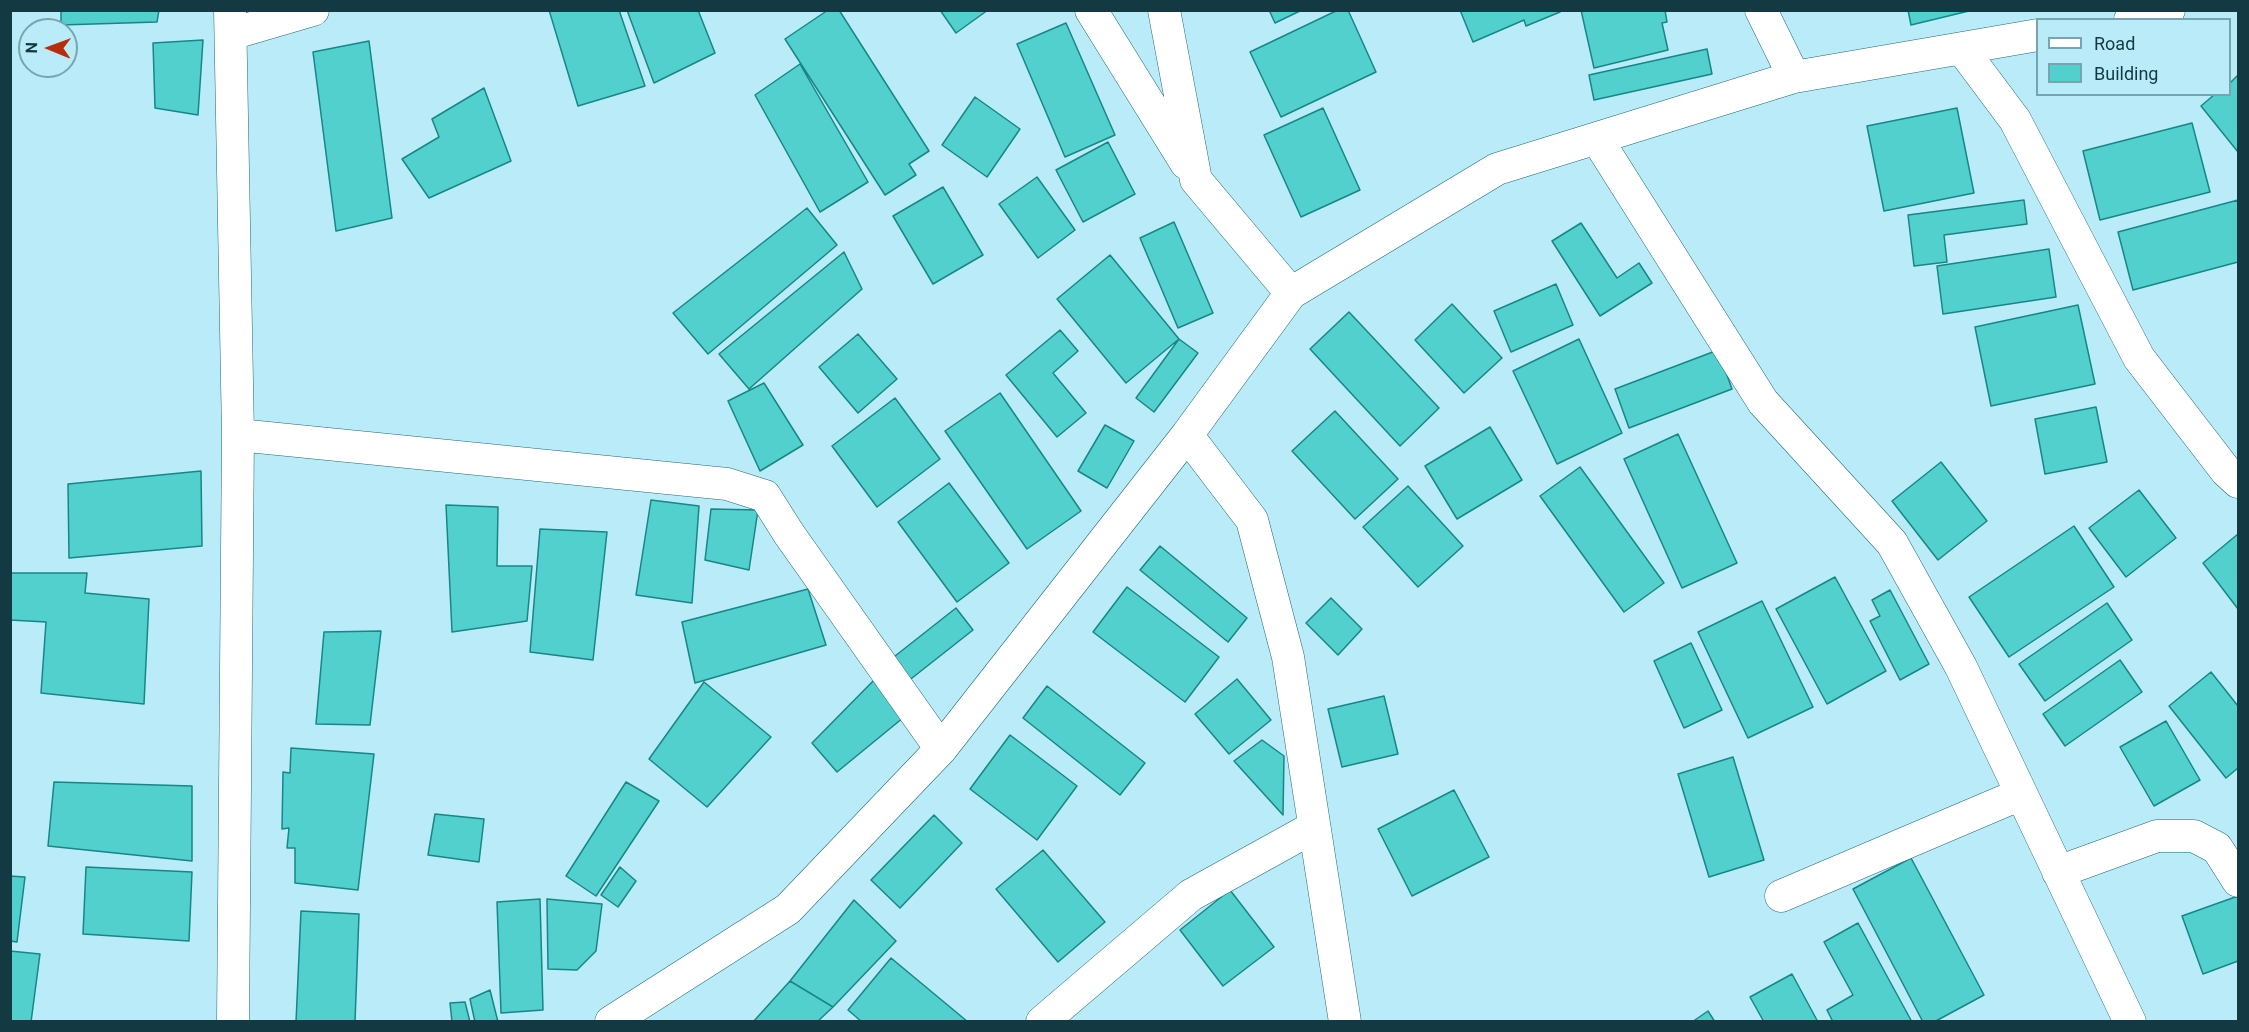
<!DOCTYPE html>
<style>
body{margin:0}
#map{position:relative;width:2249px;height:1032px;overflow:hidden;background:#b9ecf8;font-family:Roboto,sans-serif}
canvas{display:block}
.frame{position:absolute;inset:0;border:12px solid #133a42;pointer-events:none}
.legend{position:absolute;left:2036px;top:18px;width:195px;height:78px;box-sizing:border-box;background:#b9ecf8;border:2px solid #77a5af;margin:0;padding:8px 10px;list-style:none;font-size:18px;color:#133a42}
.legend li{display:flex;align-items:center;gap:12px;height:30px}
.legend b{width:30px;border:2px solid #77a5af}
.north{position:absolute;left:18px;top:18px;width:60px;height:60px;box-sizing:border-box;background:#b9ecf8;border:2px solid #77a5af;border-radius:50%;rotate:271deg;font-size:16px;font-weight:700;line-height:24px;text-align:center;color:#133a42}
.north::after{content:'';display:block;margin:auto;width:21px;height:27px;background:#b82e0b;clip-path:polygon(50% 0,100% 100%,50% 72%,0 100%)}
</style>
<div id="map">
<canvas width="2249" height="1032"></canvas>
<div class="frame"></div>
<ul class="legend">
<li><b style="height:8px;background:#fff"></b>Road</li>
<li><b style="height:16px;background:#52d0ce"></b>Building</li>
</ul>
<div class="north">N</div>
</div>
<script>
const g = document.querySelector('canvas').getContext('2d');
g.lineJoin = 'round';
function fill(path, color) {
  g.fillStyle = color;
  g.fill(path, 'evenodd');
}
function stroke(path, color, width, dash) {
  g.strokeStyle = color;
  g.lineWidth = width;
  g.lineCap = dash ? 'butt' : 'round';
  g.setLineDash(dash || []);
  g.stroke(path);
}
const building = new Path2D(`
 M61,10H159L157,22L61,25Z
 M549,10H619L645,86L578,106Z
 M627,10H698L715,53L654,83Z
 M828,10H839L929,151L909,164L916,175L885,195L785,39Z
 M940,10H988L956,33Z
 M1269,10H1302L1275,23Z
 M1338,10H1348L1376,72L1281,117L1250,52Z
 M1460,10H1559L1560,12L1526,26L1524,20L1473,42Z
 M1581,10H1665L1667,22L1662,23L1668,50L1594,68Z
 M1908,10H1973L1911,25Z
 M1066,23L1115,135L1065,157L1017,44Z
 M203,40L198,115L155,108L153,43Z
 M369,41L392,218L336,231L313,52Z
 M1707,49L1712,74L1594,100L1589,75Z
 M800,64L868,182L820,212L755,95Z
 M2238,75V152L2201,106L2215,94H2230V83Z
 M484,88L511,161L429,198L402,159L439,137L432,119Z
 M975,97L1020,129L987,177L942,145Z
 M1323,108L1360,190L1301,217L1264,135Z
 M1957,108L1974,193L1884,211L1867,126Z
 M2192,123L2210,192L2100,220L2083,151Z
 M1108,142L1135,194L1083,222L1056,170Z
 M1037,177L1075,230L1038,258L999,204Z
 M943,187L983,255L933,284L893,216Z
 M2024,200L2027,224L1944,235L1947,262L1914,266L1908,215Z
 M2238,200V262L2133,290L2118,232Z
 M807,208L837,245L708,354L673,313Z
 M1174,222L1213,313L1178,328L1140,238Z
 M1581,223L1617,278L1639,263L1652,283L1600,316L1552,241Z
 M2049,249L2056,297L1943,314L1937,266Z
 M844,252L862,289L749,389L719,354Z
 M1110,255L1179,339L1126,383L1057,299Z
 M1556,284L1573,325L1511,352L1494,311Z
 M1452,304L1502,358L1464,393L1415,340Z
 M2078,305L2095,384L1991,406L1975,327Z
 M1349,312L1439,408L1400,446L1310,349Z
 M1060,330L1078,351L1053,373L1086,413L1057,437L1006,375Z
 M858,334L897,379L858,413L819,367Z
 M1179,339L1198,353L1154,412L1136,398Z
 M1579,339L1622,433L1557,464L1513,371Z
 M1718,350L1732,389L1629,428L1615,389Z
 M764,383L803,445L760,471L728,401Z
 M1000,393L1081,511L1027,549L945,431Z
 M895,398L940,459L877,507L832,446Z
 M2096,407L2107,462L2045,474L2035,419Z
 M1335,411L1398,479L1355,519L1292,451Z
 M1105,425L1134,441L1107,488L1078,471Z
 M1490,427L1522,480L1457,519L1425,466Z
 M1678,434L1737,563L1682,588L1624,459Z
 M1941,462L1987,521L1938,560L1892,501Z
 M1580,467L1664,583L1624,612L1540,496Z
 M201,471L202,546L69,558L68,484Z
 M949,483L1009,563L957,602L898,522Z
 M1408,486L1463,546L1418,587L1363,527Z
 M2139,490L2176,538L2126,577L2089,528Z
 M651,500L699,506L692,603L636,595Z
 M446,505L498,507L497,566H532L527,621L452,632Z
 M711,509L758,510L749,570L705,560Z
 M2074,526L2114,587L2009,657L1969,597Z
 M540,529L607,532L593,660L530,652Z
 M2238,534V609L2203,563Z
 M1160,546L1247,618L1228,642L1140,570Z
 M10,573H87L85,593L149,599L144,704L41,693L46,622L10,620Z
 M1835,577L1886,671L1827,704L1776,609Z
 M1127,587L1219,657L1185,702L1093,632Z
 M808,589L826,645L695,683L682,622Z
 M1890,590L1929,664L1900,680L1870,621L1880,616L1872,600Z
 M1331,598L1362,629L1338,655L1306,623Z
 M1762,601L1813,707L1748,738L1698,632Z
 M2107,603L2132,640L2045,701L2019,664Z
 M956,608L973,630L907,682L890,660Z
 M381,631L370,725L316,724L324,632Z
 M1691,643L1722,710L1684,728L1654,661Z
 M2120,660L2142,692L2065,746L2043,714Z
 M2211,672L2238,706V768L2226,778L2169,706Z
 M878,676L909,713L837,772L812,743Z
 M1237,679L1271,720L1229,754L1195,714Z
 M704,682L771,737L707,807L649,759Z
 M1047,686L1145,763L1120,795L1023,718Z
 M1384,696L1398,754L1342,767L1328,709Z
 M2166,721L2200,780L2154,806L2120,747Z
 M1010,735L1077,786L1037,840L970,789Z
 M1262,740L1284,756L1283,815L1234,761Z
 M291,748L374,754L358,890L295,883V848H287L289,828L282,829L283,772L290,773Z
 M1733,757L1764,860L1709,877L1678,774Z
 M54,782L192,786V861L48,846Z
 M626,782L659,801L596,896L566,876Z
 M1454,790L1489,857L1412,896L1378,829Z
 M435,814L484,819L479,862L428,855Z
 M934,815L962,843L900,908L871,880Z
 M1043,850L1105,922L1058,962L996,889Z
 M1911,858L1984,995L1934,1022H1923L1853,889Z
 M86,867L192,872L189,941L83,934Z
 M620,867L636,881L618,907L601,895Z
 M10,876L25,877L17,942L10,941Z
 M1230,890L1274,947L1223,986L1180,930Z
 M2238,896V961L2203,974L2182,916Z
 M540,899L543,1010L501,1013L497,902Z
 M547,899L602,904L596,951L577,970L548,969Z
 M854,900L896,941L833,1007L790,981Z
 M301,911L359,914L355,1022H296Z
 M1858,923L1912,1022H1833L1827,1010L1853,995L1824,942Z
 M10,951L40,954L31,1022H10Z
 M891,958L968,1022H862L848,1010Z
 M1792,974L1818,1022H1764L1750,997Z
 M790,981L833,1007L817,1022H753Z
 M490,990L498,1022H475L470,999Z
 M465,1002L470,1022H452L450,1003Z
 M1708,1011L1715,1022H1692Z`);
const minor = new Path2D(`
 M230,10L238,435L233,1022
 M1091,10L1186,163
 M1164,10L1196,180L1291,293
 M1761,10L1794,77
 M2130,20L2169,10
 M231,34L313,10
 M1962,49L2015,120L2139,358L2226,471L2238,482
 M1597,139L1763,402L1892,543L1961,667L2130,1022
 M238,435L727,484L765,496L789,534L941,749
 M1187,435L1252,520L1288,657L1345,1022
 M2058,872L2157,836H2194L2217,848L2238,881
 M1781,896L2021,794
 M611,1022L788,909L941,749L1187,435L1291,293L1497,169L1794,77L2038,35
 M1042,1022L1191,895L1314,827`);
fill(building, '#52d0ce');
stroke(building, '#178685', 1.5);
stroke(minor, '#1f6977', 33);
stroke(minor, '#fff', 32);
</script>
